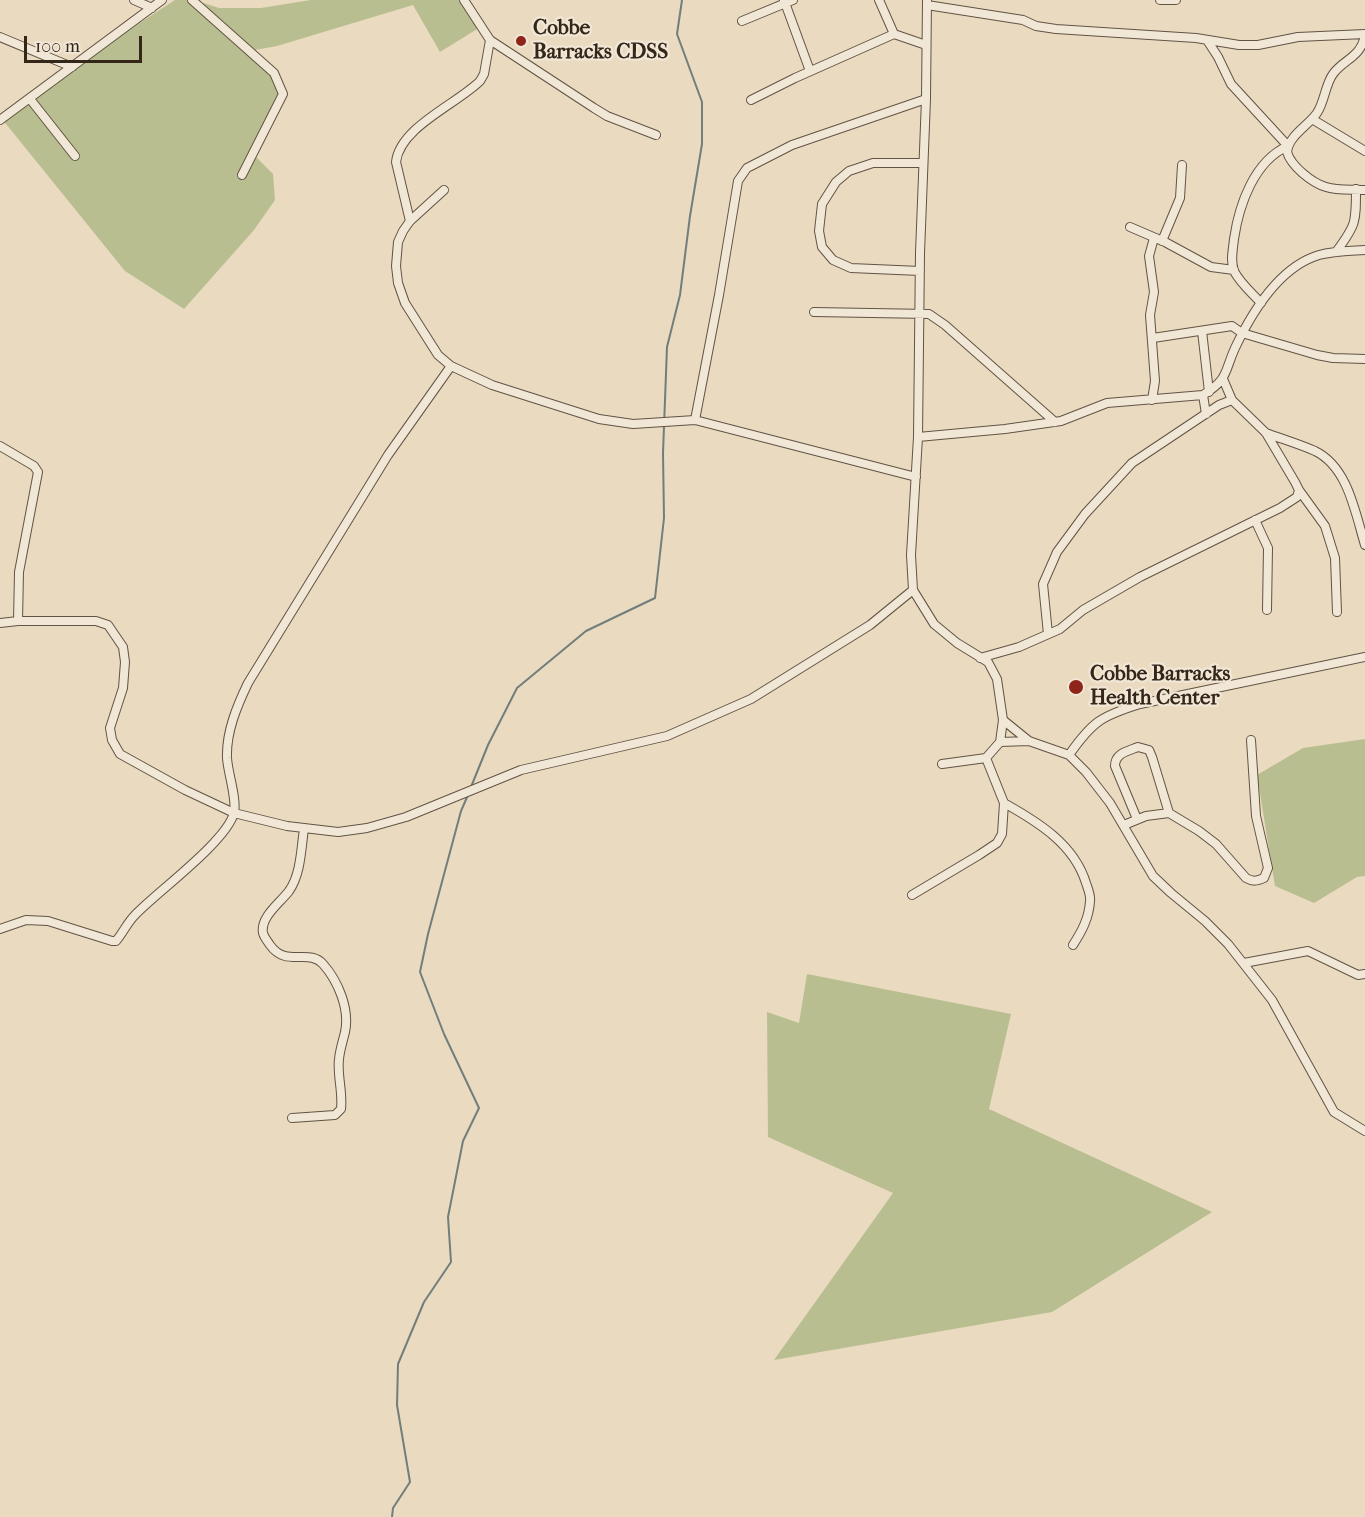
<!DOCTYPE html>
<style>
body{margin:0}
#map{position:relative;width:1365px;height:1517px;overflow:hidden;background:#e9dac0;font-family:"IM FELL French Canon",serif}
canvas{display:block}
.scale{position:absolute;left:24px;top:36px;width:118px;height:27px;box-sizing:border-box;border:3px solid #35261a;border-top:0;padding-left:8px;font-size:18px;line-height:21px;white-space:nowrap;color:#35261a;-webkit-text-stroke:4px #f1e7d6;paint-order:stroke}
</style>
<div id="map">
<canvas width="1365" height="1517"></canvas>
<div class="scale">100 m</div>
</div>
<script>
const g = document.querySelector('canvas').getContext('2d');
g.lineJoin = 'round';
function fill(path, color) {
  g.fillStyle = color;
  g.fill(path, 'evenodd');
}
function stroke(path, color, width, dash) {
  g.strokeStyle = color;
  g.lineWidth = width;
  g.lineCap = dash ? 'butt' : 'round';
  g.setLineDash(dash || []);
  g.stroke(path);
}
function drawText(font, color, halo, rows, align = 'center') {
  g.font = font + ' "IM FELL French Canon",serif';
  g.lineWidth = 4.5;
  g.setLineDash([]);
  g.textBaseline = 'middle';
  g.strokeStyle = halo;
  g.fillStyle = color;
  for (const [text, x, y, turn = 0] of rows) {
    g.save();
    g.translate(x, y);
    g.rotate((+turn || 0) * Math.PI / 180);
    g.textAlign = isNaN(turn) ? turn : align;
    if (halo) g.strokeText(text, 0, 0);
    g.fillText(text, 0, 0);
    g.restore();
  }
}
const green = new Path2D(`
 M175,0H194L219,8H261L311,0H466L482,26L440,52L413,5L277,46L255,50L274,73L283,94L252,153L273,174L275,200L254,230L184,309L125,271L2,119L72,67Z
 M1365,739V876L1357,877L1314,903L1275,886L1257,775L1303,748Z
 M807,974L1011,1014L989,1109L1212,1212L1052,1312L774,1360L893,1193L768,1137L767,1012L799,1023Z`);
const stream = new Path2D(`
 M471,787L488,745L517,688L586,631L655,598L664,518L663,453L667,347L680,295L690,216L702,144V102L677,34L682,0
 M392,1517L393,1508L410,1482L397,1405L398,1364L424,1302L451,1262L448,1217L463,1141L479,1108L444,1034L420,972L428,934L461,811L468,795`);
const street = new Path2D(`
 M134,0L152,8
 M192,0L274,73L283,94L242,175
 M464,0L490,40L594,108L607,116L656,135
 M784,0L810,71
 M879,0L894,34
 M927,0L926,99L920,253L918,437L911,555L913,590L934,624L957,643L988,662L997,679L1003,720L1000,742L986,758L942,764
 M1160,0H1176
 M927,5L1023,20L1036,26L1056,29L1196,38L1239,45H1258L1298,37L1365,34
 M742,21L793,0
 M1365,36C1360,58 1344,59 1333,74C1325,85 1325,101 1317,113C1308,126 1289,135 1287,152C1291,166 1312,183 1326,187C1338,191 1352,189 1365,190
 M0,37L72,67
 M1207,40L1218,57L1231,84L1288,146C1254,161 1239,205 1234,239C1233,250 1230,260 1234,271C1240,283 1252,293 1261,303
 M30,99L75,156
 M751,100L795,78L894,34L926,45
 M1312,119L1365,151
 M0,120L162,0
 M444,190L410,221L403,231L398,242L396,266L398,283L405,303L438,355L451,366L492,385L599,419L633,424L695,420L916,477
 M410,221L396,162C400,127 457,104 480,81L484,74L490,40
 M1130,227L1165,242L1211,267L1234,270
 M1162,241L1180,198L1182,165
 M1336,252C1356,225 1356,223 1356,189
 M920,271L851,268L833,260L822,247L819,231L822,204L836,182L849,171L873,163H923
 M814,312L929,314L945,325L1055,422
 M1202,331L1209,392
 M1153,338L1232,326L1242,333L1317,355L1333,358L1365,359
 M1203,395L1206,414
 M1152,400L1155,381L1150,315L1154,292L1149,256L1154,238
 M695,420L719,295L738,181L747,168L792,145L926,99
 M1266,433C1282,439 1299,444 1315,451C1348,467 1355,512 1365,545
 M918,437L1005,429L1061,421L1107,403L1203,395C1229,379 1224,372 1235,348C1252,312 1279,267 1319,255C1334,251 1350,251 1365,250
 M0,446L34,466L38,472L19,572L18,621
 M1299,490L1325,526L1335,558L1337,612
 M1255,520L1268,548L1267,610
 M0,623L18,621H96L108,625L123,647L125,662L123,688L110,728L112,740L120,754L185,790L234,813L287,826L338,832L367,828L406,817L521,770L667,736L751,699L870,625L913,590
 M1048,634L1043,584L1057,552L1085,514L1132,463L1219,405L1232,400
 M980,658L1019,647L1060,629L1083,610L1140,577L1280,508L1297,497L1299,490L1295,482L1266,433L1232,400L1223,379
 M1003,720L1029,741L1069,755L1086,772L1110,803L1153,876L1171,893L1205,921L1228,944L1272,1000L1334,1112L1365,1131
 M1000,742L1029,741
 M1069,755C1092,722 1101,716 1140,704L1365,657
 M1004,803C1038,822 1074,844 1086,883C1088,889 1091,896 1090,901C1089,918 1082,931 1073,945
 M1137,819L1115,766C1115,753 1128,751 1138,747L1149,750L1152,757L1169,813
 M1124,825L1146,816L1169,813L1199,831L1216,844L1246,878C1253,882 1257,881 1264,878L1268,868L1256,816L1251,740
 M912,895L979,855L997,843L1002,834L1004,803L986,758
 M0,929L26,920L48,921L112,941H116C123,933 127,923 135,915C158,891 226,842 234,813C237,798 228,774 227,758C226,732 237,706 248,683L388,455L451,366
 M1244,963L1308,951L1358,975L1365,974
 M292,1118L335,1115L341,1109C343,1092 337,1075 339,1059C340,1049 343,1041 345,1032C350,1009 338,981 323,964C309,948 286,968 270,945C268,942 264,937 263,933C260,917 280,903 289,891C301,874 301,849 304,829`);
const markers = [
 [521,41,6,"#8f2418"],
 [1076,687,8,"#8f2418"]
];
const poiNames = [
 ["Cobbe",533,29],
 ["Barracks CDSS",533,53],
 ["Cobbe Barracks",1090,675],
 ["Health Center",1090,699]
];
fill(green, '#b9be90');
stroke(stream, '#727e7b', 2);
stroke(street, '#625344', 10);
stroke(street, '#f1e7d6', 8);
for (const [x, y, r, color] of markers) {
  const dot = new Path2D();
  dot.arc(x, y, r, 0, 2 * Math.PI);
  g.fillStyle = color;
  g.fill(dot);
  stroke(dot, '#f1e7d6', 2);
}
drawText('bold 21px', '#35261a', '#f1e7d6', poiNames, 'left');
</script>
